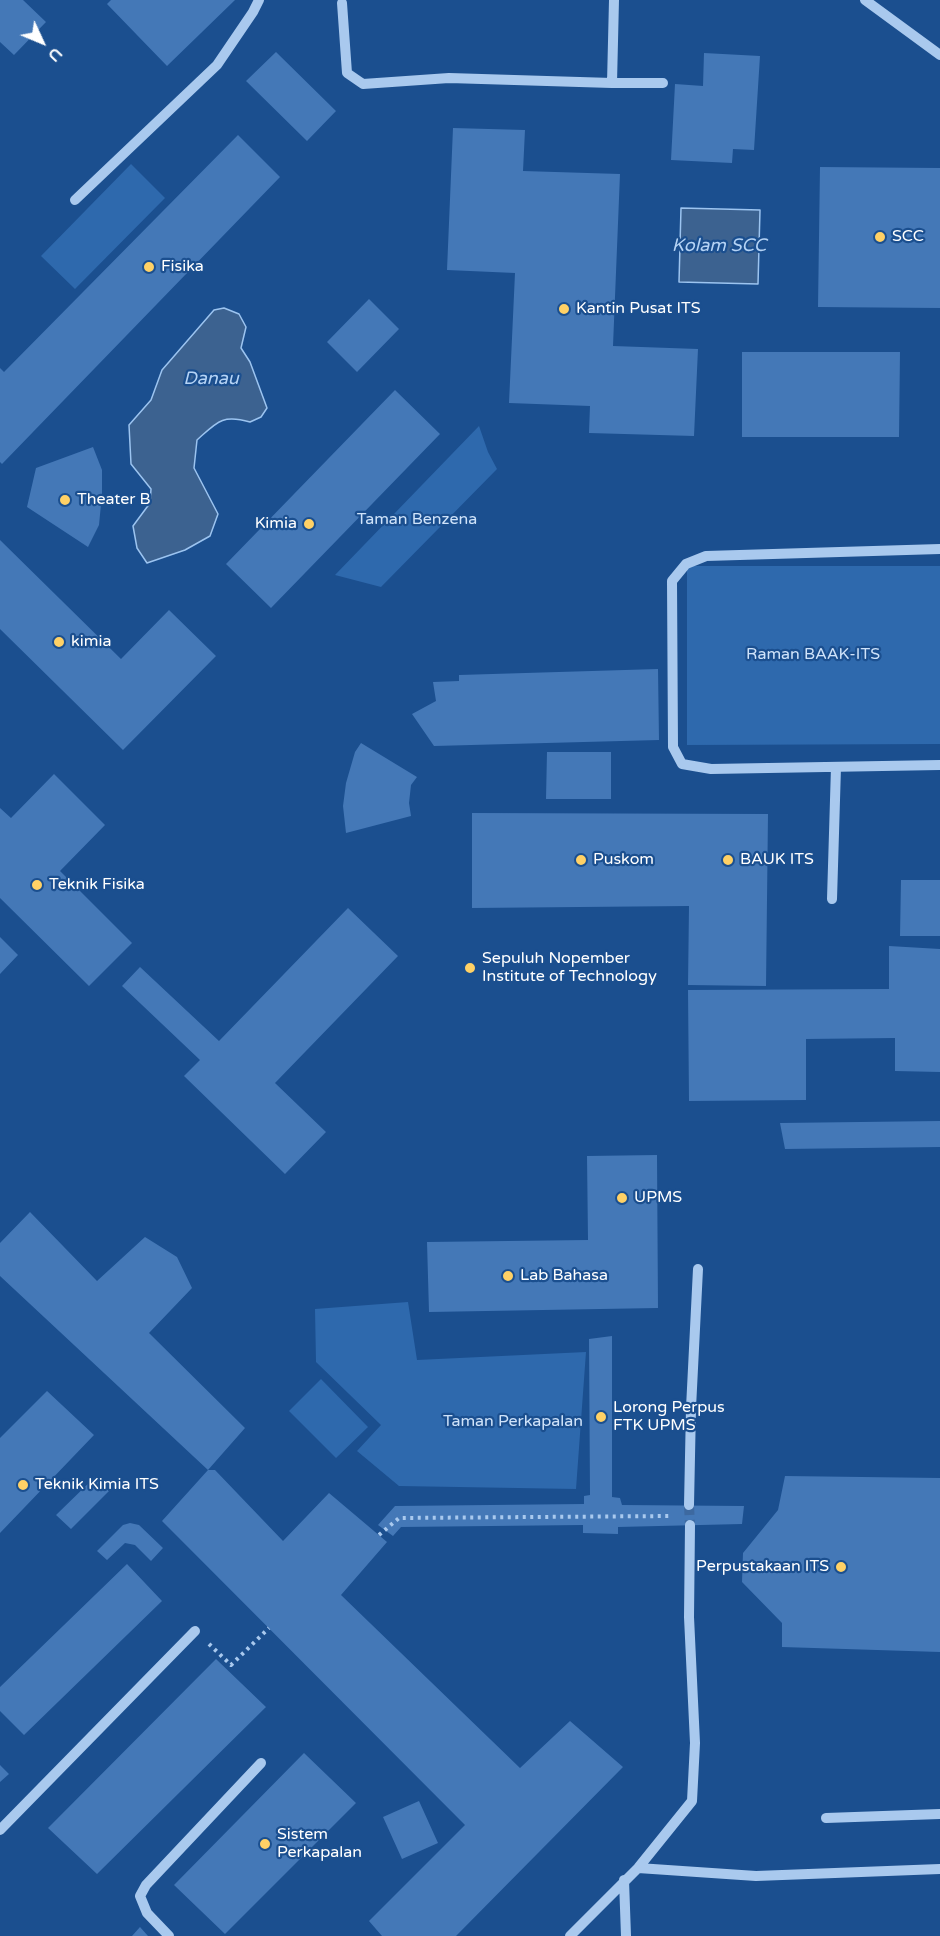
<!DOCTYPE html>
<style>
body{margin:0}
#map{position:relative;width:940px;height:1936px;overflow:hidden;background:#1b4f8f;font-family:"Varela Round",sans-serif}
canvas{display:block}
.north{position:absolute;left:12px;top:12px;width:60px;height:60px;-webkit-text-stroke:4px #1b4f8f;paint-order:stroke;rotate:134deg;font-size:16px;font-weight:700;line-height:24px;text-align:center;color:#fff}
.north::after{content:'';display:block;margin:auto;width:21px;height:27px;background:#fff;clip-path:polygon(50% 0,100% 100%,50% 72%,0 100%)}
</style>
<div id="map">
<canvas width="940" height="1936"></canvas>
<div class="north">U</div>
</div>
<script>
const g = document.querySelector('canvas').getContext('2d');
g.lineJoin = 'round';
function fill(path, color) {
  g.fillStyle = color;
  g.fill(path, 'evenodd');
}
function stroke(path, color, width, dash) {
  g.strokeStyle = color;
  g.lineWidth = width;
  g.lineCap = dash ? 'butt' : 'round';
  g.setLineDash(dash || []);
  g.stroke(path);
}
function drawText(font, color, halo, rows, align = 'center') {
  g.font = font + ' "Varela Round",sans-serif';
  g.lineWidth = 4.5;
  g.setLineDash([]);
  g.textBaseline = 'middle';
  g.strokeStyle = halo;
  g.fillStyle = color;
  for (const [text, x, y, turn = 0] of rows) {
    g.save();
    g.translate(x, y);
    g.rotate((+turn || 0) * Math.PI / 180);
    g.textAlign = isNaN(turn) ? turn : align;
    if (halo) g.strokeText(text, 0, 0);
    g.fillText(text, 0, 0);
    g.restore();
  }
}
const green = new Path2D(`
 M131,164L165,198L75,289L41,256Z
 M479,426L488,452L497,469L381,587L335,575Z
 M687,566H940V744L687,745Z
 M408,1302L417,1360L586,1352L576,1489L399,1486L357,1451L381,1425L316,1362L315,1309Z
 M321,1379L368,1427L336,1458L289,1411Z`);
const water = new Path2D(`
 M681,208L760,210L758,284L679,282Z
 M224,308L239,314L246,327L241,348L250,362L267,408L261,417L250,422C222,414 217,422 197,440L194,468L218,514L210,536L185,550L147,563L137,548L133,526L150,503L151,489L131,464L129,425L151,400L162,370L214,310Z`);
const building = new Path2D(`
 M0,0H23L46,22L14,55L0,42Z
 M111,0H235L167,66L107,4Z
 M276,52L336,111L307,141L246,81Z
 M704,53L760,56L754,150L733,149L732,163L671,160L675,84L703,86Z
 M453,128L525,130L523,171L620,174L613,346L698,349L694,436L589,433L590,406L509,403L515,273L447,270Z
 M238,135L280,177L2,464L0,462V368L4,372Z
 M820,167L940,168V308L818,307Z
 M369,299L399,329L357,372L327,342Z
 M742,352H900L899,437H742Z
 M395,390L440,434L271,608L226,564Z
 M93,447L102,470V494L99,525L88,547L27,507L36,468Z
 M0,540L121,659L169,610L216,656L123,750L0,629Z
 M658,669L659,740L434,746L412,714L436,701L433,682L459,681V675Z
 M361,743L417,777L411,785L409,803L411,816L346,833L343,806L346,783L355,752Z
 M547,752H611V799H546Z
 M54,774L105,825L60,871L132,943L89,986L0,898V808L11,818Z
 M472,813L768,814L766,986L688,985L689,906L472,908Z
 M901,880H940V936H900Z
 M348,908L398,956L275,1083L326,1132L285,1174L184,1076L200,1060L122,986L140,967L219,1041Z
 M0,937L18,955L0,974Z
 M889,946L940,949V1072L895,1071V1038L806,1039V1100L689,1101L688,990L889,989Z
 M940,1121V1147L785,1149L780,1123Z
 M657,1155L658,1308L429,1312L427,1242L588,1240L587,1156Z
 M30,1212L97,1281L145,1237L177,1257L192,1288L149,1333L245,1428L208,1470L0,1276V1243Z
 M612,1336V1497L620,1498L622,1505L744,1506L742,1524L618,1527V1534L583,1533V1525L401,1527L393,1536L378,1525L395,1506L584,1504V1496L590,1495L589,1339Z
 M47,1391L94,1435L0,1533V1438Z
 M208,1470H215L283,1541L329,1493L387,1542L341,1595L520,1768L570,1721L623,1767L456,1936H382L369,1921L465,1825L162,1521Z
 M785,1476L940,1478V1652L782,1647V1623L742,1582L743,1553L778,1510Z
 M95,1477L109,1491L71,1529L56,1515Z
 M130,1523L139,1525L163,1548L151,1561L135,1545L125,1543L107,1560L97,1551L123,1525Z
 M127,1564L162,1601L24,1735L0,1711V1687Z
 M216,1659L266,1707L97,1874L48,1828Z
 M304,1753L356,1803L225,1934L174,1885Z
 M0,1765L9,1774L0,1782Z
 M419,1801L438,1843L402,1859L383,1817Z
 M140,1927L148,1936H132Z`);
const minorTunnel = new Path2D(`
 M689,1505L690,1525`);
const path = new Path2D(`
 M379,1535L399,1518L671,1516
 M209,1644L231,1665L269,1628`);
const minor = new Path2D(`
 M865,0L940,55
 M342,3L347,73L363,84L449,78L612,83H663
 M612,83L614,0
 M75,200L217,65L253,12L259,0
 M940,549L706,556L686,564L672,581L673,747L682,764L711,769L940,765
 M832,899L836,767
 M689,1505L691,1408L698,1269
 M826,1818L940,1814
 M0,1830L195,1631
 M638,1868L756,1876L940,1869
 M624,1880L626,1936
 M169,1936L147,1913L140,1896L146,1885L261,1763
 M570,1936L638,1868L692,1801L695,1743L689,1617L690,1525`);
const markers = [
 [880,237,6,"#ffd166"],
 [149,267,6,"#ffd166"],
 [564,309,6,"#ffd166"],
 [65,500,6,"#ffd166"],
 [309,524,6,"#ffd166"],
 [59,642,6,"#ffd166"],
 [581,860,6,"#ffd166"],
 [728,860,6,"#ffd166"],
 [37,885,6,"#ffd166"],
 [470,968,6,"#ffd166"],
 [622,1198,6,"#ffd166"],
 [508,1276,6,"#ffd166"],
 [601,1417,6,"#ffd166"],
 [23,1485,6,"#ffd166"],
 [841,1567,6,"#ffd166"],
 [265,1844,6,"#ffd166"]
];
const poiNames = [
 ["SCC",892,237],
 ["Fisika",161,267],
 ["Kantin Pusat ITS",576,309],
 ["Theater B",77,500],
 ["Kimia",297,524,"right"],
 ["kimia",71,642],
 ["Puskom",593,860],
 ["BAUK ITS",740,860],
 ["Teknik Fisika",49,885],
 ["Sepuluh Nopember",482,959],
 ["Institute of Technology",482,977],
 ["UPMS",634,1198],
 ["Lab Bahasa",520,1276],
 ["Lorong Perpus",613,1408],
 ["FTK UPMS",613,1426],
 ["Teknik Kimia ITS",35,1485],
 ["Perpustakaan ITS",829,1567,"right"],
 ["Sistem",277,1835],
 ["Perkapalan",277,1853]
];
const parkNames = [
 ["Taman Benzena",417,520],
 ["Raman BAAK-ITS",813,655],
 ["Taman Perkapalan",513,1422]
];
const waterNames = [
 ["Kolam SCC",719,246],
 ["Danau",211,379]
];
fill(green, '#2e69ad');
fill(water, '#3c6290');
stroke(water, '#9cc4f0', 1.5);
fill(building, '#4478b7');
stroke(minorTunnel, '#3d69a0', 10, [10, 5]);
stroke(path, '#a9c9ee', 4, [3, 4.5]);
stroke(minor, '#a9c9ee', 10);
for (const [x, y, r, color] of markers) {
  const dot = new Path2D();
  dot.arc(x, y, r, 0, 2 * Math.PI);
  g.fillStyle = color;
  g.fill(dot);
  stroke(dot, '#1b4f8f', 2);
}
drawText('16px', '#fff', '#1b4f8f', poiNames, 'left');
drawText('16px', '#cfe3fa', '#1b4f8f', parkNames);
drawText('italic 18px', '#b5d3f5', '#1b4f8f', waterNames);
</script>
